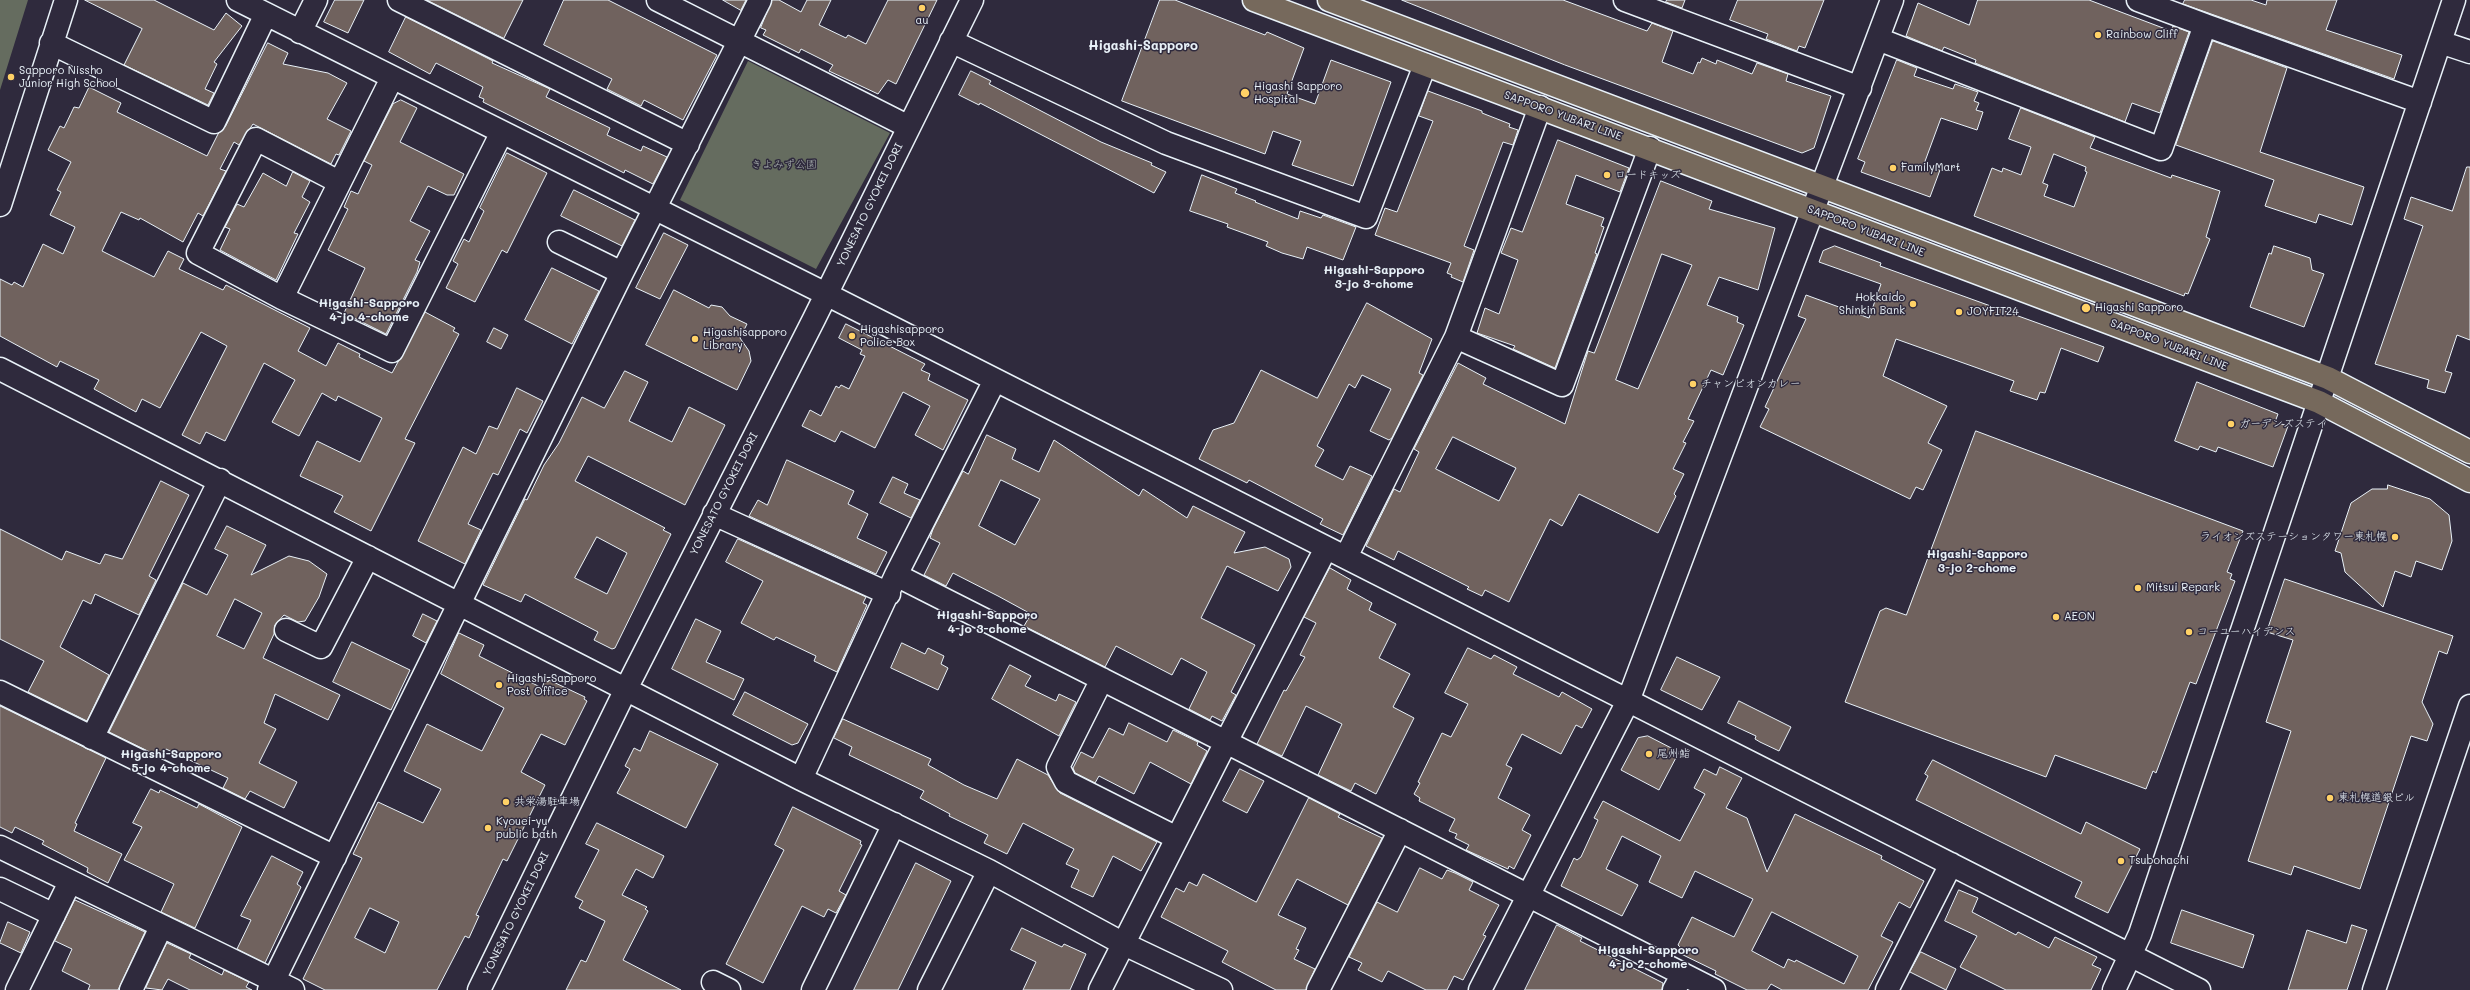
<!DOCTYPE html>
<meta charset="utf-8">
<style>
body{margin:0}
canvas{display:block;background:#2f2a3d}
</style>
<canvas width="2470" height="990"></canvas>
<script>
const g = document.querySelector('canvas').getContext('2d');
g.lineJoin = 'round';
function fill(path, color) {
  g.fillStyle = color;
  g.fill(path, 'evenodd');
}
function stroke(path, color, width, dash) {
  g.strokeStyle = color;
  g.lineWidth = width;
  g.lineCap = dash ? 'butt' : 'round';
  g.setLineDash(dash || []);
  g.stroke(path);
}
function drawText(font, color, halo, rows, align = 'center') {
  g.font = font + ' Mali,"Klee One",sans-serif';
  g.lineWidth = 3;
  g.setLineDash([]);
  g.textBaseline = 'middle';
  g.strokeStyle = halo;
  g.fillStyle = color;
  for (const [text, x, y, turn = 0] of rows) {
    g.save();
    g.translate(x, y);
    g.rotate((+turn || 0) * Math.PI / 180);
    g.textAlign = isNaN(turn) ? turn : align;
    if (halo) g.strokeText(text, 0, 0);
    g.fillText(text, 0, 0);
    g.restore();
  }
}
const green = new Path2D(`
 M0,0H28L0,90Z
 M748,61L890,133L816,269L680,200Z`);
const building = new Path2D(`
 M85,0H154L214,30L226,13L242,26L214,62L217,64L205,89L214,93L208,105L124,65L142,29Z
 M335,0H364L348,33L324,22Z
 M427,0H523L504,38Z
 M564,0H608L717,55L683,120L644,100L641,106L607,89L612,79L544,45Z
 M723,0H746L741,10Z
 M772,0H779L801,12L807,0H831L819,25L846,38L848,35L866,44L888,0H937L896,84L888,80L878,94L829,71L833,65L801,49L799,53L763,35L766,30L761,28Z
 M1160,0H1175L1265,35L1267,32L1304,48L1287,94L1315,104L1331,60L1391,82L1353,186L1292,165L1301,141L1273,131L1265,154L1122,101Z
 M1402,0H1563L1647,31L1652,23L1673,31L1662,62L1693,74L1698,62L1700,63L1702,58L1716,64L1717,60L1752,74L1757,63L1788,74L1786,81L1831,96L1814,148L1802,153L1565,65Z
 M1667,0H1685L1682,8L1666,2Z
 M1738,0H1824L1805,48L1799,46L1797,51L1766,39L1768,34L1730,20Z
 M1978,0H2089L2171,31L2173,26L2189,32L2160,113L2132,103L2125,122L1975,63L1976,60L1944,47L1942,51L1906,36L1918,3L1969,25Z
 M2185,0H2251L2266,5L2267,0H2337L2326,30L2402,55L2394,79L2183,4Z
 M406,17L493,61L492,63L550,89L546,97L610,128L607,135L641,151L643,146L667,157L653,184L625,170L624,173L483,102L484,99L479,97L483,87L436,63L430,74L389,52Z
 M2213,41L2287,68L2260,152L2364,187L2352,225L2319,214L2316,223L2265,206L2274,180L2176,145Z
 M268,43L288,53L283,64L328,73L347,83L327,119L351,131L339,155L336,154L331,164L253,124L239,145L234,142L220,169L226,171L203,216L198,213L183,242L140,218L139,220L121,212L102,251L154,277L168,251L184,259L179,269L223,290L226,285L310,328L298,351L326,366L338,343L360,354L359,357L392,373L425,312L455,328L453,331L459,334L405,439L415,443L371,531L334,512L343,496L300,476L317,441L360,462L382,418L338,396L336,401L322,393L299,436L272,422L295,380L264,363L225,441L206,432L200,444L182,435L227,346L201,332L160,408L142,399L136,412L94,389L99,380L60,361L57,367L0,336V279L12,285L14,282L23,287L43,244L63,254L75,227L50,215L61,192L57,190L71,162L48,150L60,126L64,128L74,107L79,108L89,87L121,103L117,112L207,156L218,134L225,127Z
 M1897,60L1917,68L1914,76L1953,89L1955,84L1978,92L1974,101L1979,103L1976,110L1983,112L1977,130L1941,118L1924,164L1940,170L1930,197L1861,172L1865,162L1858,159Z
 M971,71L991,81L989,84L1101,142L1152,163L1151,165L1166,172L1154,193L980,103L979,105L959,95Z
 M1428,91L1482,111V113L1510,124L1509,127L1518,130L1513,145L1503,142L1464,246L1474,250L1463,282L1451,277L1452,275L1447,273L1451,263L1375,235L1385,208L1397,212L1433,121L1419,116Z
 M401,100L417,108L400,142L464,174L454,195H447L428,186L410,221L430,231L415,260L420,262L417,272L386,334L344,313L365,268L328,250L348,209L344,207L351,191L358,194L372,165L364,161L393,104Z
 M2021,108L2095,137L2090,148L2171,178L2172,175L2220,191L2206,237L2210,239L2188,294L2185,293L2184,296L1974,216L1992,168L2002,172L2003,168L2021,175L2031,147L2009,139ZM2054,154L2086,167L2085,171L2087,172L2074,207L2044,196L2048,185L2043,183Z
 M1558,140L1629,168L1620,192L1576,175L1566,204L1604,218L1601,226L1604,227L1595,253L1597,254L1555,368L1513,349L1515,346L1477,333L1485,308L1499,314L1518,260L1501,253L1511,228L1522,232Z
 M507,153L547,173L507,253L502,250L475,302L446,288L458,264L453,261L464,239L469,242L484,211L480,208Z
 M2467,167H2470V340L2457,335L2445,371L2452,373L2445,393L2427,388L2429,380L2375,364L2423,226L2404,219L2411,197L2452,211Z
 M293,172L310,181L302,197L310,202L294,233L298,234L276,280L220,250L230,229L225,227L237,204L244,207L263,173L286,186Z
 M1202,175L1237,189L1235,193L1256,201L1255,202L1298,219L1300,211L1321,218L1323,215L1356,227L1343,260L1307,247L1303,259L1282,253L1266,246L1268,242L1227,227L1228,224L1190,211Z
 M1661,181L1712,201L1709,209L1775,228L1758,290L1719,277L1707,305L1738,317L1737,322L1744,325L1723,375L1711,370L1688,419L1694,421L1683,442L1686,443L1673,469L1684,474L1674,494L1676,496L1658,533L1579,494L1562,526L1550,519L1509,602L1485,590L1482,596L1467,589L1469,587L1398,551L1394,560L1366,546L1394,489L1400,492L1419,452L1414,449L1458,363L1486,378L1483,384L1565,424L1588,351L1594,353ZM1662,254L1692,265L1638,389L1616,380ZM1453,437L1516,468L1499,501L1436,469Z
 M574,190L635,220L622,246L561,216Z
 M664,233L688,245L660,299L636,288Z
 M1835,246L1881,263L1880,266L2104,347L2098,362L2061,348L2045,393L2040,392L2037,400L2010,391L2014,381L1896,339L1883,376L1947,406L1928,443L1942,450L1923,490L1916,487L1910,499L1760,427L1769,409L1765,407L1806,319L1798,316L1806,295L1869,318L1881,284L1819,262L1823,251Z
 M2274,246L2310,258L2312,270L2324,274L2304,327L2250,307L2269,253L2271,254Z
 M552,268L599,291L572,344L525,320Z
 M674,290L709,308L711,305L722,307L730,316L747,324L740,338L749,351L751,361L737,390L646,345Z
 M1367,303L1432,339L1419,373L1423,375L1392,438L1389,440L1370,431L1391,389L1362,375L1355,388L1349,384L1317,446L1324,450L1315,466L1343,480L1350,466L1372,476L1343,535L1320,524L1323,519L1249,480L1247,483L1199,459L1213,430L1234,423L1261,370L1317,398Z
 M846,324L925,364L921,370L930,374L928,380L968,400L943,450L915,435L930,406L903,392L875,448L841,431L835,442L802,426L810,410L821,416L836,386L839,388L841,385L849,389L865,356L860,354L862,350L839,338Z
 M494,328L508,335L501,349L487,342Z
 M625,371L648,382L629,421L672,442L689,407L725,425L685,505L588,456L575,481L665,528L663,530L671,534L615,648L612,649L594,640L598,632L525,594L521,602L483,585L525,499L527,500L544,465L559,443L582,397L604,408ZM597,537L627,553L607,594L575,578Z
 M2197,382L2278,414L2275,422L2288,426L2273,467L2218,447L2216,452L2200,446L2198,450L2175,441Z
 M517,388L543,401L527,433L520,429L498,475L493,473L468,524L481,530L465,564L418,541L463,447L476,454L489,426L497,429Z
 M1976,431L2243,531L2227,572L2232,574L2230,579L2235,581L2196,684L2190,682L2156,773L2153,771L2146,789L2055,755L2046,777L1845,702L1880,611L1886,608L1906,615Z
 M987,435L1016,449L1012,459L1039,472L1054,440L1139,496L1143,489L1187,518L1193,506L1245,532L1234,553L1265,547L1289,559L1291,567L1278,591L1227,566L1201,618L1255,645L1231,692L1236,695L1222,721L1212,716L1210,720L1189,709L1207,672L1181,658L1172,675L1116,646L1105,667L1024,626L1031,614L998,596L953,573L946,586L924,575L940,543L930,538L933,529L963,471L968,474ZM1001,480L1040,499L1015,545L979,526Z
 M787,460L854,491L848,504L868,514L857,538L887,552L876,574L749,516L758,500L767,505Z
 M893,477L908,484L904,493L920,500L911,518L880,503Z
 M161,481L189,495L149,576L156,580L139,615L95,594L91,604L83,600L60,647L109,675L87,721L28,692L44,661L0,639V529L62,560L66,551L100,564L105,554L122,559Z
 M2388,485L2430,499L2449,515L2452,541L2442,570L2416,561L2411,577L2395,571L2383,607L2345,572L2341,553L2335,551L2351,503L2372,489H2387Z
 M227,526L266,545L251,575L289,556L309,561L327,574L319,597L305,621L298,622L284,615L275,625L274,634L263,658L340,695L328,720L275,694L264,723L276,729L259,763L297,782L284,808L250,791L245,799L223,788L228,778L166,749L162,758L109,732L183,583L207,595L228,555L215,549ZM235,599L262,613L244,649L217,636Z
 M738,539L866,597L863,603L867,605L837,672L814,661L816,656L776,637L774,640L741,623L763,581L726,562Z
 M1330,568L1351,580L1347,589L1372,603L1369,610L1396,624L1379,658L1410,674L1393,707L1414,718L1376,794L1355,783L1351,791L1318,775L1342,724L1306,706L1282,756L1257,744L1284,690L1286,691L1305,657L1300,655L1316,623L1304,617Z
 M2285,579L2453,636L2447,654L2439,651L2422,702L2433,724L2427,741L2411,736L2360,889L2294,866L2291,875L2248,861L2291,731L2266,722L2293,640L2267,632Z
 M423,614L437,621L426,643L413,636Z
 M696,619L721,631L706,662L744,679L734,700L672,669Z
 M459,633L484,645L479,656L542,688L545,680L548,682L549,680L585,697L584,699L587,701L565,745L541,734L521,772L545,785L507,861L503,859L476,915L479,916L469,938L465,936L437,990H325L303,979L362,858L353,854L378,802L423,823L441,789L404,771L427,724L482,751L504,708L441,674ZM370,908L399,922L385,953L355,938Z
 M352,642L410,670L391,710L333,682Z
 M902,643L925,654L928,648L944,656L941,664L948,668L938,690L891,668Z
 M1468,648L1491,659L1494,655L1517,667L1513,674L1559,697L1562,692L1592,709L1582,728L1576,725L1561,754L1522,734L1506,765L1512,768L1498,798L1530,815L1522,830L1531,835L1514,869L1509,866L1508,869L1466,850L1469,845L1455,838L1457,834L1449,831L1455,819L1419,801L1420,798L1414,794L1420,783L1418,782L1442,733L1451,737L1468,704L1445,693Z
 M1677,657L1720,677L1702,710L1661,690Z
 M1010,665L1031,676L1025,686L1056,701L1059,694L1076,702L1059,736L992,699Z
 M745,692L808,724L798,743L792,745L733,715Z
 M1739,701L1791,727L1779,751L1760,742L1755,739L1756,736L1728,723Z
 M0,706L106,758L75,823L77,824L74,831L122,854L108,883L87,872L88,868L42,844L44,841L15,827L12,833L0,827Z
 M843,719L931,759L928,765L964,785L997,799L1017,759L1048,775L1060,793L1157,842L1141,871L1113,856L1093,897L1071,887L1079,870L1066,864L1074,849L1023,823L1007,854L984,843L988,835L949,816L950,814L920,798L924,791L849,755L852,747L834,738Z
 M1129,723L1167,742L1173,730L1198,742L1197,745L1207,751L1191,784L1150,762L1134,794L1099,776L1095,783L1075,773L1073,768L1081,752L1093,758L1109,728L1123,735Z
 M650,731L718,764L686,828L617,793L630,769L625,766L634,748L640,751Z
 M1648,736L1679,752L1659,790L1621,770L1638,738Z
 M1933,760L2081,834L2086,822L2140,849L2108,913L2075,897L2082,882L1916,800L1928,776L1925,774Z
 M1720,767L1742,778L1726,808L1747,818L1767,872L1795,814L1882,856L1881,859L1924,881L1910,908L1899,902L1881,936L1893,942L1868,990H1782L1771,984L1767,990H1747L1715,974L1716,971L1677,952L1680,947L1678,945L1692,917L1734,937L1753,899L1695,871L1682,898L1649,882L1661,856L1622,836L1606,869L1638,885L1622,916L1561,886L1574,858L1577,860L1581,857L1598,820L1594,818L1603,801L1680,841L1705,794L1694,788L1704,769L1716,775ZM1772,912L1858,956L1844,984L1796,960L1795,962L1788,959L1784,968L1752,951Z
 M1240,769L1264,781L1247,813L1223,801Z
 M151,789L159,793L160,790L197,808L199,804L242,827L195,928L161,912L174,884L124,860L142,827L133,823Z
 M1309,798L1340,814L1338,817L1382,838L1348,905L1297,879L1278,915L1306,928L1296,949L1299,950L1294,959L1315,969L1306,990H1276L1222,962L1228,951L1161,917L1176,888L1184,892L1189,882L1197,886L1203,874L1256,902Z
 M793,807L861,841L860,844L862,845L839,891L846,895L836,913L828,909L824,917L802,906L763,983L726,964L784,850L775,845Z
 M597,823L664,856L653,878L636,869L622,895L647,907L645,909L648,911L623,960L681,990H566L581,960L586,962L605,921L579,908L583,901L575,897L599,850L586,844Z
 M272,856L303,872L297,884L301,887L265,963L237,949L251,920L241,916Z
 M916,863L951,881L898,990H854Z
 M1420,868L1442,879L1447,870L1455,873L1473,882L1469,890L1499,905L1483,935L1486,936L1463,980L1454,976L1447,990H1426L1388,971L1382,982L1358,970L1362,963L1349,957L1377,902L1397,912Z
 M1959,890L1978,898L1972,912L2016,935L2018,932L2049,948L2055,937L2097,957L2092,965L2101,969L2091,990H2006L1960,967L1977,936L1945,921Z
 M75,900L145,932L118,990H88L90,985L62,971L72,949L55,941Z
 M2182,910L2254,935L2243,968L2171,943Z
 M8,922L30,932L21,953L0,943Z
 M1557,925L1582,938L1580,941L1663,983L1662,990H1525Z
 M2352,925L2367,930L2347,990H2288L2307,930L2346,943Z
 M1022,928L1062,947L1064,944L1086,954L1070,990H1023L1036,962L1011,950Z
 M167,943L191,954L189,958L222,975L224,970L249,982L246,987L252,990H190L168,979L162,990L146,988Z
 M1921,952L1956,969L1946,990L1910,972Z`);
const minor = new Path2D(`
 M238,0L826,294L2199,990
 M399,0L688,144
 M658,0L909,127
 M1625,0L1860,88
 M2138,0L2205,25
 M300,32L316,0
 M1878,39L2161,149L2205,25L2420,102
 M951,41L1166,143L1366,217L1425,65
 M2440,42L2470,52
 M51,43L214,122L266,14
 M339,182L256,139L198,253L282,298L392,351L502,132
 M0,205L66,0
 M559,242L622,273
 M282,298L392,78
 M1456,337L1562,385L1650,148
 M0,369L801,779L989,871L1122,943L1221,990
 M714,514L889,594
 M1346,557L1456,337L1540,107
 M896,575L1226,742L1326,548
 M286,630L321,647L368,557
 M1102,679L1058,767L1066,782L1177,838
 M0,692L335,857
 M92,738L220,480
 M801,779L896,575L995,380
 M0,847L293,990
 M0,889L54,915
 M713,982L729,990
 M17,990L70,882
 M131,990L161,927
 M269,990L622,273L760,0
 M479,990L626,689L814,319L972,0
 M813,990L894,824
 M929,990L989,871
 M1100,990L1226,742L1714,990
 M1318,990L1400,830
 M1480,990L1628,701L1892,0
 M1674,990L1683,974
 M1887,990L1951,864
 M2114,990L2140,934L2454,0
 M2374,990L2470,706`);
const major = new Path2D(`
 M1254,0L2319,402L2470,481
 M1329,0L2328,378L2470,452`);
const markers = [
 [922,8,4,"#ffd166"],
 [2098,35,4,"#ffd166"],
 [11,77,4,"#ffd166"],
 [1245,93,5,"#ffd166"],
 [1893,168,4,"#ffd166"],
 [1607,175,4,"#ffd166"],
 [1913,304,4,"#ffd166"],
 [2086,308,5,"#ffd166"],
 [1959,312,4,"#ffd166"],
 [852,336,4,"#ffd166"],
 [695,339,4,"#ffd166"],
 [1693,384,4,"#ffd166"],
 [2231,424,4,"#ffd166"],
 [2395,537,4,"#ffd166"],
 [2138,588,4,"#ffd166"],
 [2056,617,4,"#ffd166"],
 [2189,632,4,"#ffd166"],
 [499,685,4,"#ffd166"],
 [1649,754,4,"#ffd166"],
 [2330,798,4,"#ffd166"],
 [506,802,4,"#ffd166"],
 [488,828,4,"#ffd166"],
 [2121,861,4,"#ffd166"]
];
const poiNames = [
 ["au",922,21,"center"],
 ["Rainbow Cliff",2106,35],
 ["Sapporo Nissho",19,71],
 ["Junior High School",19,84],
 ["Higashi Sapporo",1254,87],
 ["Hospital",1254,100],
 ["FamilyMart",1901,168],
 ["ロードキッズ",1615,175],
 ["Hokkaido",1905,298,"right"],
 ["Shinkin Bank",1905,311,"right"],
 ["Higashi Sapporo",2095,308],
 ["JOYFIT24",1967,312],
 ["Higashisapporo",860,330],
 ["Police Box",860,343],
 ["Higashisapporo",703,333],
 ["Library",703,346],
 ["チャンピオンカレー",1701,384],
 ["ガーデンズステイ",2239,424],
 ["ライオンズステーションタワー東札幌",2387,537,"right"],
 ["Mitsui Repark",2146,588],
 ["AEON",2064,617],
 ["コーユーハイデンス",2197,632],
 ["Higashi-Sapporo",507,679],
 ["Post Office",507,692],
 ["尾州鮨",1657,754],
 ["東札幌道銀ビル",2338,798],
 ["共栄湯駐車場",514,802],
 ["Kyouei-yu",496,822],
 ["public bath",496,835],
 ["Tsubohachi",2129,861]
];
const streetNames = [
 ["SAPPORO YUBARI LINE",1563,116,20],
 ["YONESATO GYOKEI DORI",870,205,-64],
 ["SAPPORO YUBARI LINE",1866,231,21],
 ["SAPPORO YUBARI LINE",2169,345,21],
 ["YONESATO GYOKEI DORI",724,494,-63],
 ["YONESATO GYOKEI DORI",516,914,-64]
];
const parkNames = [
 ["きよみず公園",784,165]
];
const neighbourhoodNames = [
 ["Higashi-Sapporo",1374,270],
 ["3-jo 3-chome",1374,284],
 ["Higashi-Sapporo",369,303],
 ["4-jo 4-chome",369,317],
 ["Higashi-Sapporo",1977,554],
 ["3-jo 2-chome",1977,568],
 ["Higashi-Sapporo",987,615],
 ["4-jo 3-chome",987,629],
 ["Higashi-Sapporo",171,754],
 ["5-jo 4-chome",171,768],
 ["Higashi-Sapporo",1648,950],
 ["4-jo 2-chome",1648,964]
];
const quarterNames = [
 ["Higashi-Sapporo",1143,46]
];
fill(green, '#656c5f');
fill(building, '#70625e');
stroke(building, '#e8f1f8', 1);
stroke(minor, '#e8f1f8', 25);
stroke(major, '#e8f1f8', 25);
stroke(minor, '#2f2a3d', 22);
stroke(major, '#76695c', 22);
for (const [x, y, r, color] of markers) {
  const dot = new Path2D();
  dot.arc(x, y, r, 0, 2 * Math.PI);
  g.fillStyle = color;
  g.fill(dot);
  stroke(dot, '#2f2a3d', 1.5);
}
drawText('11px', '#e8f1f8', '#2f2a3d', poiNames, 'left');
drawText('11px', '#e8f1f8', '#2f2a3d', streetNames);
drawText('11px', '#adb5b3', '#2f2a3d', parkNames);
drawText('bold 12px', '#e8f1f8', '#2f2a3d', neighbourhoodNames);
drawText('bold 13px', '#e8f1f8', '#2f2a3d', quarterNames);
</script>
